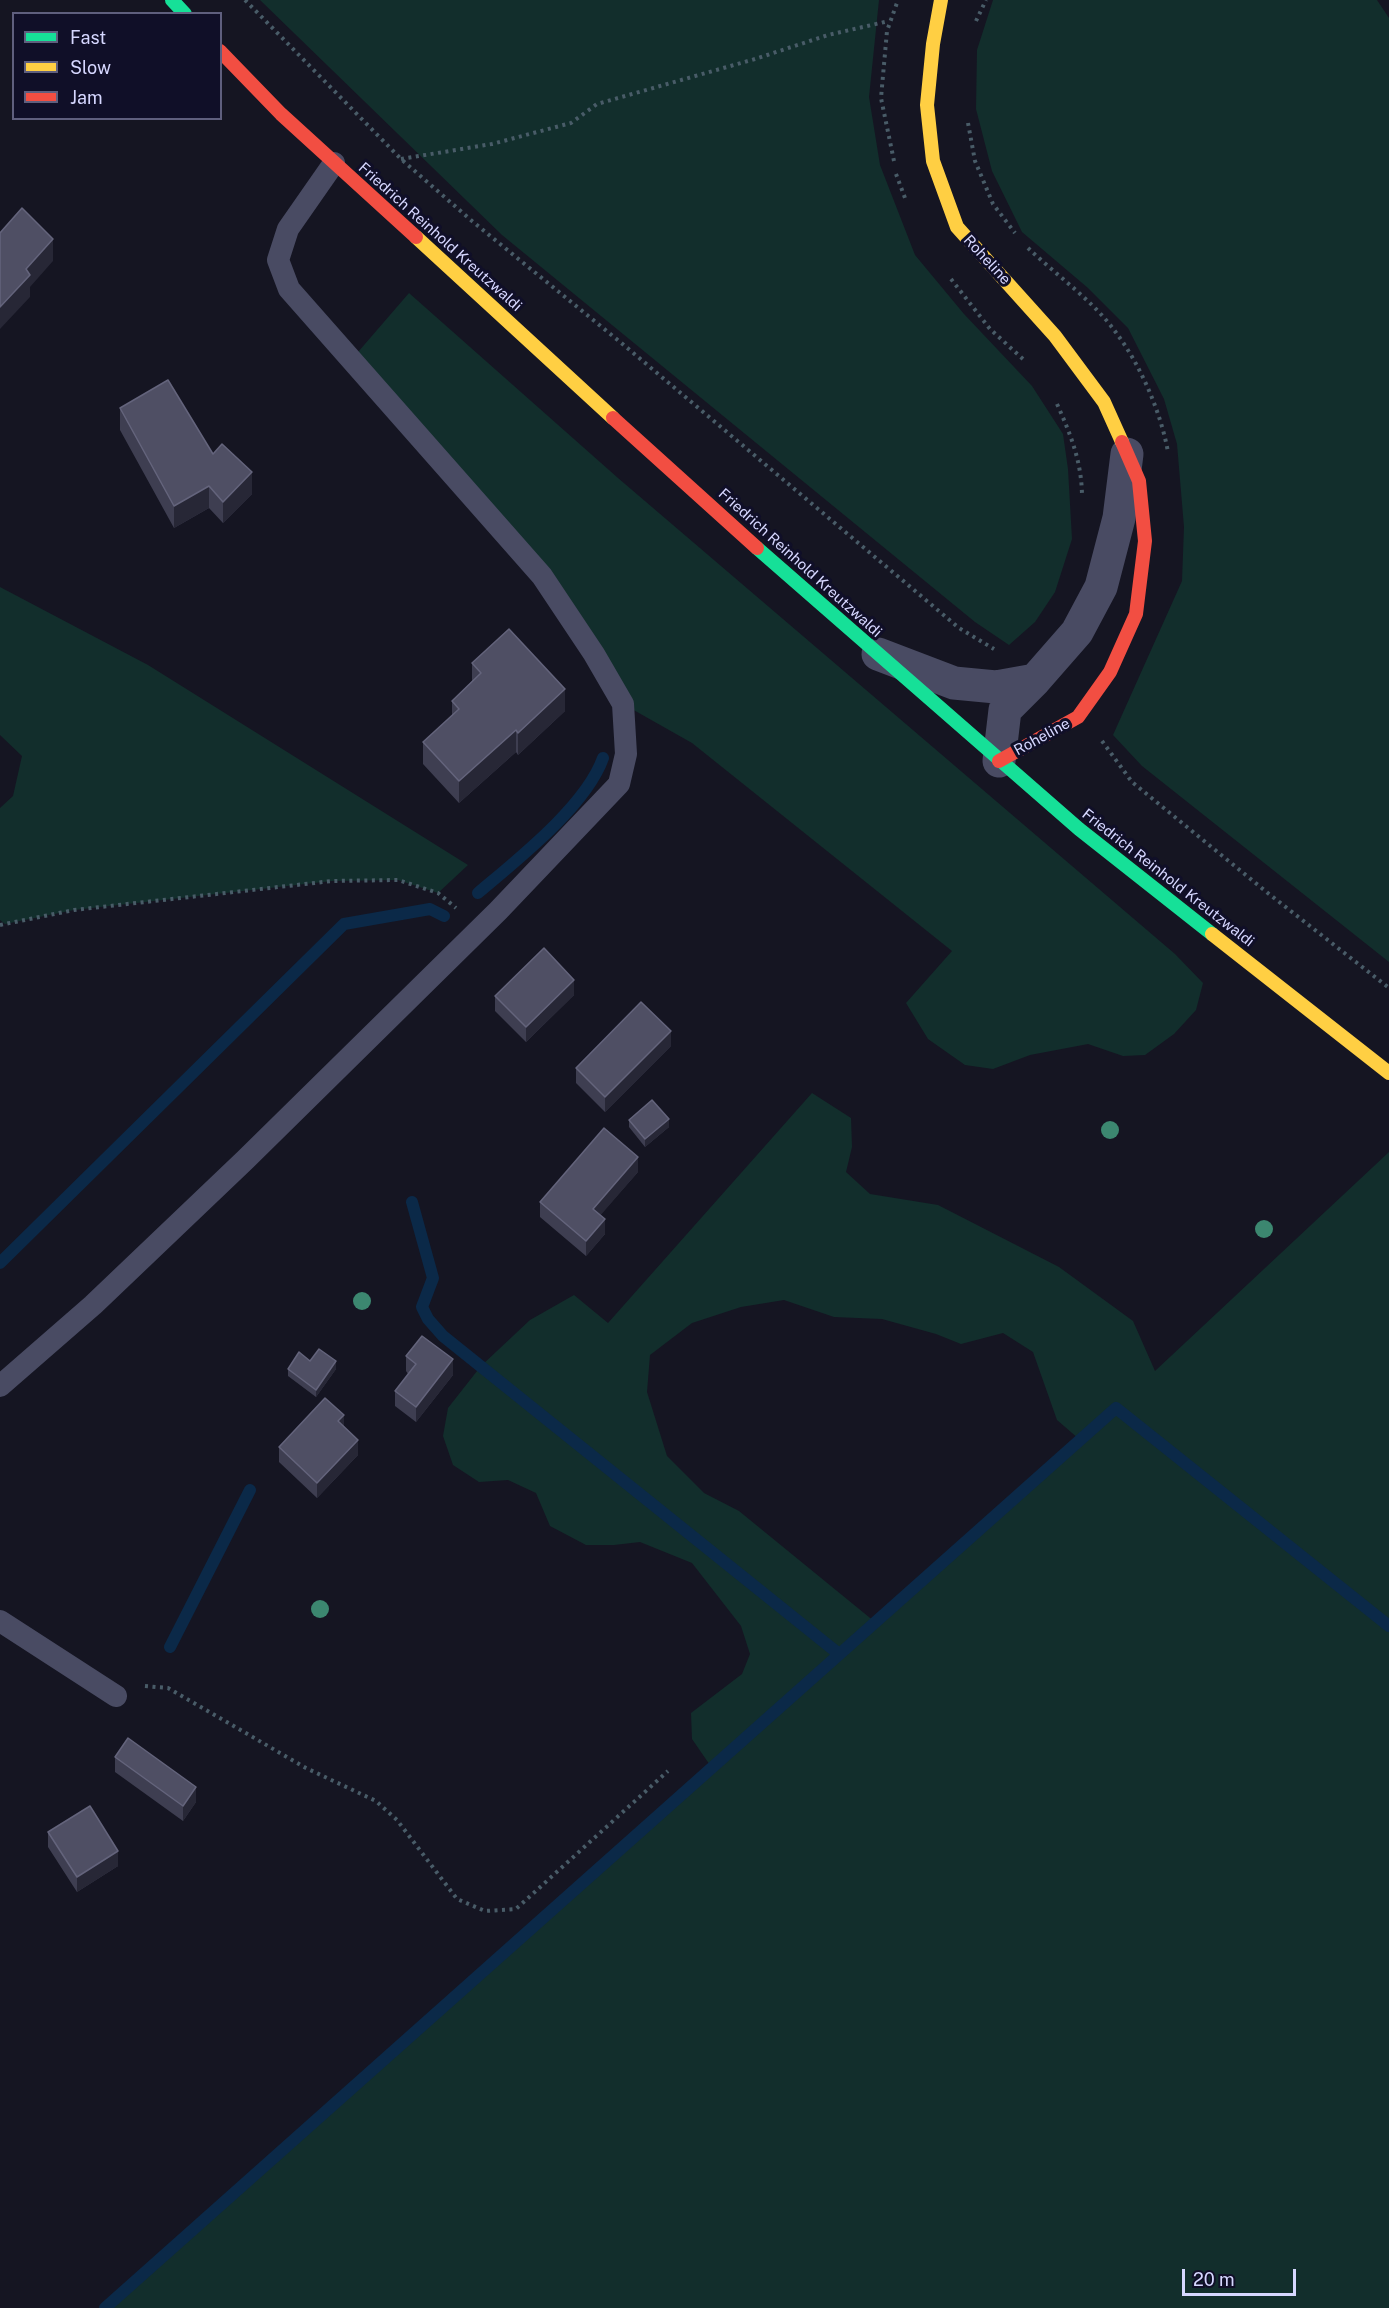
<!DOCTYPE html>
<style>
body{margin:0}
#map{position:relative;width:1389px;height:2308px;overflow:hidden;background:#151522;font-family:"Public Sans",sans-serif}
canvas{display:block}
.legend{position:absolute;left:12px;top:12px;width:210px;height:108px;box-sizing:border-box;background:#100f28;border:2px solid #5f5f7e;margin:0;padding:8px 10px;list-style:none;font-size:18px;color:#d6d7ff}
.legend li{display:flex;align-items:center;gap:12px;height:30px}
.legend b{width:30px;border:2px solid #5f5f7e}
.scale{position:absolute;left:1182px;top:2269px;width:114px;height:27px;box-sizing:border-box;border:3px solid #d6d7ff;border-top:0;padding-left:8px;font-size:18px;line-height:21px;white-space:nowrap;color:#d6d7ff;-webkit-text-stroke:4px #100f28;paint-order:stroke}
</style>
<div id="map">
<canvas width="1389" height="2308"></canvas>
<ul class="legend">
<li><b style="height:8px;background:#16e098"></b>Fast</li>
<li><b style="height:8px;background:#ffcf43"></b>Slow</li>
<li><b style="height:8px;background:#f24e42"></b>Jam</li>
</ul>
<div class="scale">20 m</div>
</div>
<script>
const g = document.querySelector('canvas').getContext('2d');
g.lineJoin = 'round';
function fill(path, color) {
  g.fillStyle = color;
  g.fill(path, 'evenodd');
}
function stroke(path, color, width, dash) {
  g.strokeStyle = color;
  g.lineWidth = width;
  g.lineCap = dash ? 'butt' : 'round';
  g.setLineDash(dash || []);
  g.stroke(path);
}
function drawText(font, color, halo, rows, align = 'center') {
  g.font = font + ' "Public Sans",sans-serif';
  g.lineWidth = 6;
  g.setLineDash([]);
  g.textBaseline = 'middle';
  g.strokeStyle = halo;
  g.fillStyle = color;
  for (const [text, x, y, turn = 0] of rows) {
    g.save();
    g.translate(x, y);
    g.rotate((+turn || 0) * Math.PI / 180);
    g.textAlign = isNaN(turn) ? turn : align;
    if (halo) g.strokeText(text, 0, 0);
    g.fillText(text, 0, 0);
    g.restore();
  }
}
const green = new Path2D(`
 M260,0H879L869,97L880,165L915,255L964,314L1032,386L1063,434L1068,469L1072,539L1055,592L1035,622L1009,645L975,622L502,235Z
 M993,0H1377L1389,18V962L1142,766L1113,735L1182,581L1184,527L1177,444L1164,399L1128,328L1088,288L1022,232L992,171L976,109L977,50Z
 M409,293L618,478L1175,954L1203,983L1196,1010L1174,1034L1145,1055L1123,1056L1088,1044L1030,1055L993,1069L965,1065L928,1039L906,1003L952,951L692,743L623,704L594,654L352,359Z
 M0,587L148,665L468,865L438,893L398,880L332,881L74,910L5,924L0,920V808L13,796L22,756L0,735Z
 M812,1093L851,1118L852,1147L846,1172L870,1194L938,1205L1059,1267L1133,1321L1155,1371L1389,1152V2308H105L712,1768L692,1739L691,1713L742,1674L750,1654L741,1626L692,1563L640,1542L614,1545H586L550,1526L536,1493L508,1480L479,1482L453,1465L443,1436L448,1408L481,1366L530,1320L574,1295L608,1323ZM784,1300L834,1317L882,1319L936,1334L961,1344L1003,1333L1033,1352L1057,1420L1079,1439L875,1622L739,1511L704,1493L667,1456L647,1392L650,1355L692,1323L741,1307Z`);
const stream = new Path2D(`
 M478,893C517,860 586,806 603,758
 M412,1202L433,1278L422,1307L428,1319L443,1336L839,1654
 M0,1263L344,924L430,909L444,916
 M170,1647L250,1490
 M105,2308L1116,1408L1389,1626`);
const path = new Path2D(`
 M245,0L401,159L472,221L625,346L959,628L994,649
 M976,21L986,0
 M968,123L975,161L993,204L1015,233
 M401,159L492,144L571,123L597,104L755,59L828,35L889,21
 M894,161L881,98L887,31L898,0
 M896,174L905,198
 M1028,248C1057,276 1094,301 1117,334C1141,366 1161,413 1168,452
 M951,279L990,329L1024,360
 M1057,404C1071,435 1082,463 1082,497
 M1102,741L1132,782L1269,894L1389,988
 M0,925L74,910L332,881L398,880L438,893L456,908
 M145,1686L168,1688L306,1768L376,1801L397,1820L457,1899L485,1911L516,1909L668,1771`);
const lane = new Path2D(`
 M0,1386L93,1305L245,1160L498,911L619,784L626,754L623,704L594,654L542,576L289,289L278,260L288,229L334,163
 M0,1621L116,1696`);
const street = new Path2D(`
 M878,654L954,683L996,687L1035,680
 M999,761L1005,710L1035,680L1077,632L1101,587L1119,518L1127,454`);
const fast = new Path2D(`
 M172,0L185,14
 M757,548L1079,829L1212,934`);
const slow = new Path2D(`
 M941,0L933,44L927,105L933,161L957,227L1055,336L1104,402L1122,442
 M416,237L613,418
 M1212,934L1389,1073`);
const jam = new Path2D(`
 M220,51L281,114L416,237
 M613,418L757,548
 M999,761L1078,717L1110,672L1136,614L1145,541L1139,481L1122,442`);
const trees = [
 [1110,1130],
 [1264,1229],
 [362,1301],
 [320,1609]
];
const wall = new Path2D(`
 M120,408L213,454L252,494L223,523L209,508L174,528L120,430Z
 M472,663L565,711L518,755L516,752L459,803L423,764V742L452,716V701L472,681Z
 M574,995L526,1042L495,1011V996Z
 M671,1046L605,1112L576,1083V1068Z
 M629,1120L669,1127L645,1147L629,1127Z
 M638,1172L600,1215L605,1234L586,1256L540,1217V1202Z
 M406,1356L453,1375L416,1422L395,1406V1391L408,1374L406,1371Z
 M310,1361L336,1369L316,1397L288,1376V1369Z
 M344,1426L358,1455L317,1498L279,1462V1447Z
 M115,1757L196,1802L183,1821L115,1772Z
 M48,1832L118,1866L77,1892L48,1847Z`);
const shadedWall = new Path2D(`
 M53,239V261L30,287V297L0,329V307L26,269Z
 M252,472V494L223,523V502Z
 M209,486V508L174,528V506Z
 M565,689V711L518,755V733Z
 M516,730V752L459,803V781Z
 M574,980V995L526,1042V1027Z
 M671,1031V1046L605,1112V1097Z
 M669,1119V1127L645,1147V1139Z
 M638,1157V1172L593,1224V1209Z
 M605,1219V1234L586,1256V1241Z
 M453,1359V1375L416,1422V1407Z
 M336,1361V1369L316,1397V1390Z
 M344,1415V1430L338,1421Z
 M358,1440V1455L317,1498V1483Z
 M196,1787V1802L183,1821V1806Z
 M118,1851V1866L77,1892V1877Z`);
const building = new Path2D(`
 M22,208L53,239L26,269L30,275L0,307V233Z
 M168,380L213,454L222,444L252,472L223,502L209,486L174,506L120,408Z
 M509,629L565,689L518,733L516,730L459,781L423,742L459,709L452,701L481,673L472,663Z
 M544,948L574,980L526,1027L495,996Z
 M641,1002L671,1031L605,1097L576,1068Z
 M652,1100L669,1119L645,1139L629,1120Z
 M604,1128L638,1157L593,1209L605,1219L586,1241L540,1202Z
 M422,1336L453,1359L416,1407L395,1391L416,1364L406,1356Z
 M319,1349L336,1361L316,1390L288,1369L299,1352L310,1361Z
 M325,1398L344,1415L338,1421L358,1440L317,1483L279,1447Z
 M128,1738L196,1787L183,1806L115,1757Z
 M90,1806L118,1851L77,1877L48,1832Z`);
const streetNames = [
 ["Friedrich Reinhold Kreutzwaldi",440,237,42],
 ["Roheline",987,260,47],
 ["Friedrich Reinhold Kreutzwaldi",800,563,42],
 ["Roheline",1042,737,-29],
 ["Friedrich Reinhold Kreutzwaldi",1168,878,38]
];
fill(green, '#122e2c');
stroke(stream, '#0b2948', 12);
stroke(path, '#495c68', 4, [3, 4.5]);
stroke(lane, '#494b63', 22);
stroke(street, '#494b63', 33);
stroke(fast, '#16e098', 14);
stroke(slow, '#ffcf43', 14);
stroke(jam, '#f24e42', 14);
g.fillStyle = '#3c8770';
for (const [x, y] of trees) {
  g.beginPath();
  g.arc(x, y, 9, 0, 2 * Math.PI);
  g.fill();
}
fill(wall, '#3e3e51');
fill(shadedWall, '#272736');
fill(building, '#4f4f64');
stroke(building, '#64647c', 1.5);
drawText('15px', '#d6d7ff', '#100f28', streetNames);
</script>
